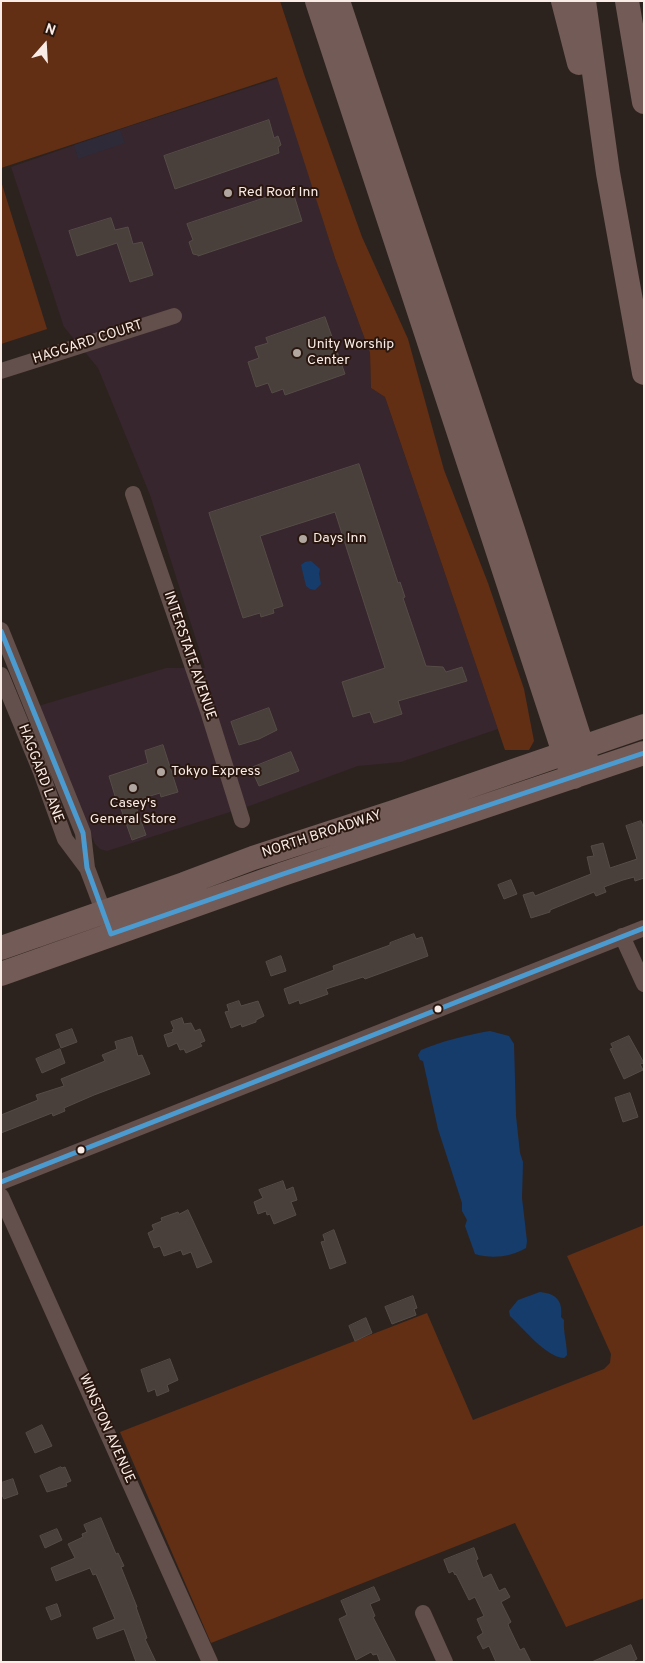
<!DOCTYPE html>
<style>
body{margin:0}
#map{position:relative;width:645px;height:1663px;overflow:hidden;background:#2d231e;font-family:Overpass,sans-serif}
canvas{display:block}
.frame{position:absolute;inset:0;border:2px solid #f9ece6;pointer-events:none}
.north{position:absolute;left:20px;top:20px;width:50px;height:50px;-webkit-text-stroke:4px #29170f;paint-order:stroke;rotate:19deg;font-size:14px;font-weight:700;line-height:20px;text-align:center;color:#f9ece6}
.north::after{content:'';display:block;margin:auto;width:18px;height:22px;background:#f9ece6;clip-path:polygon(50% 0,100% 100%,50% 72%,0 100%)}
</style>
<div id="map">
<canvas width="645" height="1663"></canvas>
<div class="frame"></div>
<div class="north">N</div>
</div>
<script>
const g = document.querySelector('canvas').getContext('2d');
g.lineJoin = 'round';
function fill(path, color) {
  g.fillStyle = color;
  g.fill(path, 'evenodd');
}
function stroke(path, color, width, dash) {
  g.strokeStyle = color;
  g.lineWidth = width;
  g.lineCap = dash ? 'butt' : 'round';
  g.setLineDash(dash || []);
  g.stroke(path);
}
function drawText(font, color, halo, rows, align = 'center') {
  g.font = font + ' Overpass,sans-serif';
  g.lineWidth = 4;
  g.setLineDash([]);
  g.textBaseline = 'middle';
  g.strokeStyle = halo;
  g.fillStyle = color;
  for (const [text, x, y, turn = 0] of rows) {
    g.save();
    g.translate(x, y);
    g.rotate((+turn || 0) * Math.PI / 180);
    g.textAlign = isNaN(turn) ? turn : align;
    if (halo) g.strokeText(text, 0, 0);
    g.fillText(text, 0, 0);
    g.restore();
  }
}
const commercial = new Path2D(`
 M279,78L335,258L370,353L371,388L385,397L387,403L498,729L401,762L358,766L252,805L107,851L100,849L95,844L38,706L166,668H205L150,495L98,368L64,327L11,167L121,129Z`);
const industrial = new Path2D(`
 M120,130L125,143L78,159L74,145Z`);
const green = new Path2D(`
 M1,1H280L305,77L362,237L408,339L444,470L488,583L524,689L534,741L529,750H505L385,397L371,388L370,353L335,258L277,77L1,168Z
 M1,181L47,329L1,344Z
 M644,1225V1598L566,1627L515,1523L211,1643L120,1432L427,1313L473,1420L604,1369L610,1363L611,1354L567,1256Z`);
const water = new Path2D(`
 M311,561L320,569L319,574L321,584L315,590L310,589L306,586L301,565L305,562Z
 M490,1031L509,1036L514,1044L516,1116L520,1153L523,1162L522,1198L527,1241L526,1248C511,1257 491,1259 475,1254L465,1226L467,1220L462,1211V1203L438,1129L423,1061L420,1060L418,1055L421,1050C443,1041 466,1035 490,1031Z
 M540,1292C556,1294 563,1300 561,1317L564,1320C563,1332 567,1343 567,1355L564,1358C546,1357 523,1328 510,1316L509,1311L518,1300Z`);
const building = new Path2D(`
 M269,120L274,138L278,136L281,145L278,147L279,153L175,189L164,156Z
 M292,189L302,221L198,256V255L193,254L189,242L193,240L187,224Z
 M111,218L115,230L128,227L133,244L142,242L153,275L130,282L117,243L77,256L69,231Z
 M325,317L345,374L285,395L283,389L272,393L268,383L256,387L248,362L259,358L255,347L268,343L266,338Z
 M359,464L398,583L400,582L405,597L403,598L426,666L443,667L446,672L462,667L467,681L398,701L402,714L374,723L370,712L353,717L342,682L385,668L335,512L260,536L283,606L273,609L274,613L261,617L260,613L243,618L209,513Z
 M269,708L277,730L259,739L239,745L231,722Z
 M163,745L178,792L161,797L160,793L134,801L146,835L132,840L120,806H118L109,776L148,763L145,751Z
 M291,752L299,771L259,786L251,768Z
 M641,821L644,829V878L635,881L634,877L623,880L604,887L606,892L596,896L594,892L550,910V912L531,918L523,895L533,892L535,896L591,874L587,857L594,856L591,846L603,843L610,868L637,859L626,826Z
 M511,880L517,894L504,899L498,885Z
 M414,934L416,939L422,937L428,956L365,979L363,977L326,989L328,994L300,1004L299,1000L289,1004L284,989L334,970L333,966L390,945V943Z
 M281,956L286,971L271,976L266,962Z
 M239,1001L241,1006L258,1001L264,1016L256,1020V1022L242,1027L241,1024L231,1028L225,1012L229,1011L227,1005Z
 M182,1018L184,1024L191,1023L195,1031L200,1029L205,1041L200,1043L202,1046L186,1053L184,1049L180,1050L177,1043L168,1047L164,1035L173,1032L172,1030L174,1029L171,1022Z
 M72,1029L77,1042L61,1048L56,1035Z
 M629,1036L644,1063L640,1064L643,1070L624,1079L610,1049L613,1048L611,1044Z
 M132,1037L138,1056L142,1055L150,1074L94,1095L64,1108L65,1111L53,1116L52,1113L1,1133V1115L38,1100L36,1095L64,1086L61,1079L105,1061L102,1055L117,1049L115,1042Z
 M60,1049L65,1063L42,1073L36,1059Z
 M630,1093L638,1117L623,1122L615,1098Z
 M283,1181L286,1190L293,1187L297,1200L291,1202L296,1215L274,1224L270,1214L267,1215L266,1211L258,1214L254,1202L263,1198L259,1190Z
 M188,1210L212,1262L197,1268L191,1252L183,1255L181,1250L164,1256L160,1246L154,1248L148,1233L154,1230L152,1225L162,1221L161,1218L178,1212L179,1214Z
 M334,1230L346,1263L330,1269L321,1242L325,1241L323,1235Z
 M413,1296L417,1308L414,1309L416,1315L392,1324L385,1307Z
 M366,1318L372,1333L355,1341L349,1326Z
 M170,1359L178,1380L167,1385L169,1391L157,1396L155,1389L148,1392L141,1370Z
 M42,1425L52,1446L35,1453L26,1433Z
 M61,1467L62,1468L65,1467L71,1481L66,1483L67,1486L47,1492L40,1476Z
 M13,1479L18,1494L4,1499L1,1493V1483Z
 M101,1518L116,1554L118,1553L124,1566L121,1567L137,1607H136L147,1638L145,1639L156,1662H136L124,1629L97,1639L93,1628L115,1619L96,1574L93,1575L90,1568L56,1581L51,1568L75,1558L68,1544L83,1537L82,1534L87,1532L84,1525Z
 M57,1529L62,1540L45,1548L40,1536Z
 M474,1548L478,1559L476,1560L483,1578L491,1574L499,1591L505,1588L510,1597L501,1602L511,1622L508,1624L509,1627L520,1650L524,1648L531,1662H496L489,1646L483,1649L477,1637L483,1633L477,1619L484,1616L475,1597L469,1600L456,1574L455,1575L453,1571L449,1573L444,1560Z
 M374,1587L380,1600L370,1604L375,1616L373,1617L396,1662H380L377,1654L373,1655L371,1652L356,1660L339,1619L347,1615L341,1601Z
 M57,1604L61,1616L51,1620L46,1608Z
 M631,1645L637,1659L631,1662H592Z`);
const minor = new Path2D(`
 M1,371L174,316
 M133,494L209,714L242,820
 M1,630L83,833L87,868L107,921
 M1,675L41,772L65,839L86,867
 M622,936L644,984
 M1,1182L644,928
 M1,1196L210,1662
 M423,1613L445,1662`);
const highway = new Path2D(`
 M317,1L564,753L574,777
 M338,1L513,530L590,771
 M563,1L579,63
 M584,1L608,173L644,373
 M627,1L644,102
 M1,948L184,884L253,858L394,812L644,726
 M1,974L283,874L644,753`);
const bus1 = new Path2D(`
 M1,631L83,833L87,868L111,934L283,874L644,753
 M1,1182L644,928`);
const markers = [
 [228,193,5,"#b2a6a0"],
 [297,353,5,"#b2a6a0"],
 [303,539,5,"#b2a6a0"],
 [161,772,5,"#b2a6a0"],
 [133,788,5,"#b2a6a0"],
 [438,1009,4.5,"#f9ece6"],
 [81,1150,4.5,"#f9ece6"]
];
const poiNames = [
 ["Red Roof Inn",238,193],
 ["Unity Worship",307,345],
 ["Center",307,361],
 ["Days Inn",313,539],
 ["Tokyo Express",171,772],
 ["Casey's",133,804,"center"],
 ["General Store",133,820,"center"]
];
const streetNames = [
 ["HAGGARD COURT",88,343,-18],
 ["INTERSTATE AVENUE",189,656,71],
 ["HAGGARD LANE",40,774,69],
 ["NORTH BROADWAY",322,835,-18],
 ["WINSTON AVENUE",106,1429,66]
];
fill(commercial, '#37262d');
fill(industrial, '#2e2a37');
fill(green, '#622f15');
fill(water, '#163c6c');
fill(building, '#49403c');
stroke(building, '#554c47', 1);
stroke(minor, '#634f4b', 16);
stroke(highway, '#735b57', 24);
stroke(bus1, '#4b9bd0', 5);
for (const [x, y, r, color] of markers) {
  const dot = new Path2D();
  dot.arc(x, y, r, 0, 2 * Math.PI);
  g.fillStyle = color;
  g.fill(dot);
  stroke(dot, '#29170f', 2);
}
drawText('14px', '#f9ece6', '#29170f', poiNames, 'left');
drawText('14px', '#f9ece6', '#29170f', streetNames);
</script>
